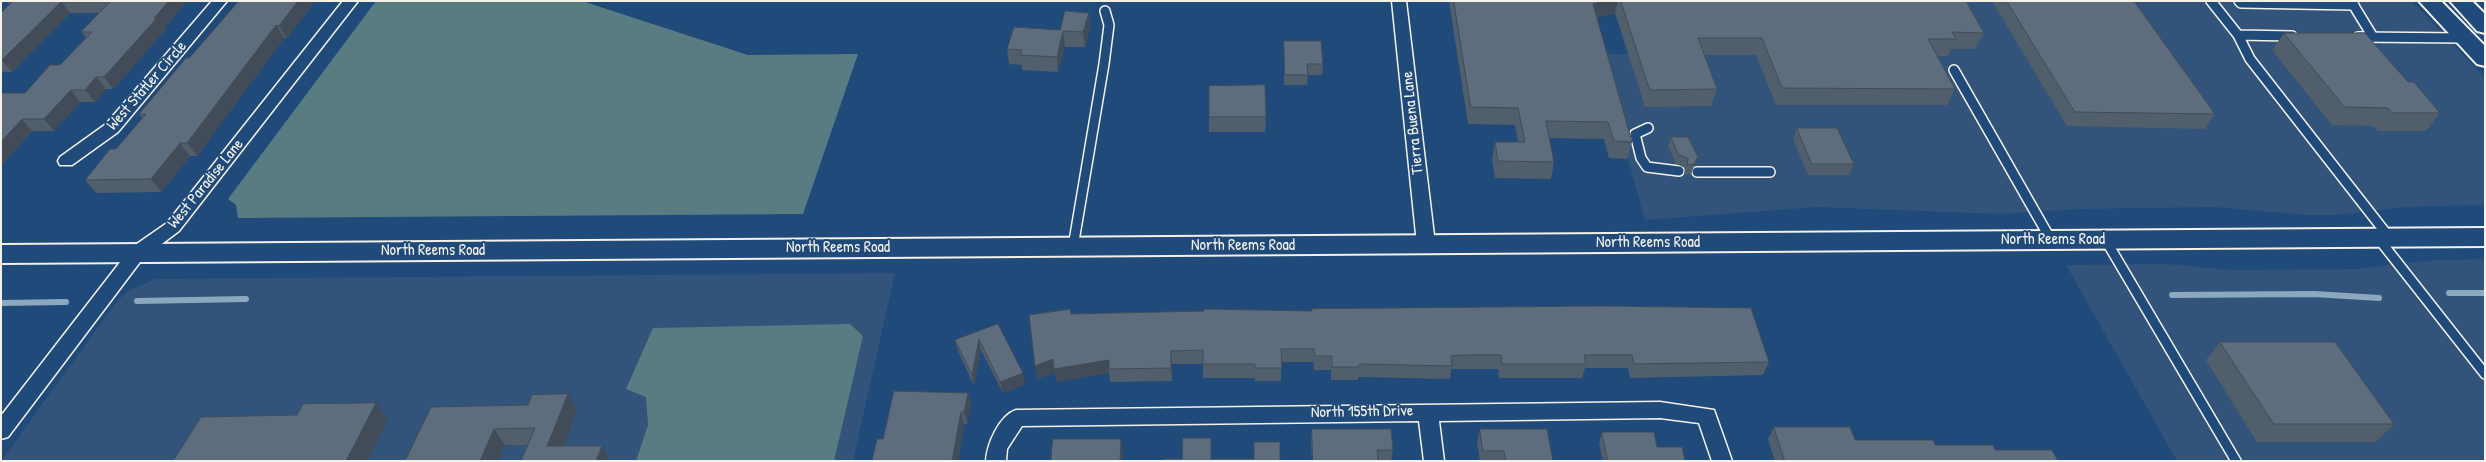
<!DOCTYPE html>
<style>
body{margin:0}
#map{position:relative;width:2486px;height:462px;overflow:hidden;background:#1f4a7a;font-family:"Patrick Hand",sans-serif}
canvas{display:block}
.frame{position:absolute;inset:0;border:2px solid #f4f1e8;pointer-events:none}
</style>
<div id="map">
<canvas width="2486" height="462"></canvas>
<div class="frame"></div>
</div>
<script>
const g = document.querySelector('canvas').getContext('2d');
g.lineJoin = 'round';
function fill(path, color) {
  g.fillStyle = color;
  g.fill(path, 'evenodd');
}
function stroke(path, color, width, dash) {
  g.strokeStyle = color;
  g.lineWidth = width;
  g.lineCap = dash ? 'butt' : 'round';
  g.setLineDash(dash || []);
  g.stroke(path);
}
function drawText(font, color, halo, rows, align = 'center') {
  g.font = font + ' "Patrick Hand",sans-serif';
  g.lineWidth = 4;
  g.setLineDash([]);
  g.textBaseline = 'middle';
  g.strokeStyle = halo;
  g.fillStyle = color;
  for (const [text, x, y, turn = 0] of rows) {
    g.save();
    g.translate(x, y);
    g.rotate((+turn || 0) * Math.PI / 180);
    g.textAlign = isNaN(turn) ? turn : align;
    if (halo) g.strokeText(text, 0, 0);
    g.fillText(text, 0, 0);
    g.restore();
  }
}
const built = new Path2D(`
 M1919,1H2412L2485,78V205L2408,207L2336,215H2308L2214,207L2080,209L2000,214L1817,207L1645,220L1599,54L1949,56Z
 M2485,259V461H2177L2066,265L2167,264L2231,270L2356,269L2434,260Z
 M895,273L853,461H1L118,300L128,291L156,279Z`);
const green = new Path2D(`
 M376,1H582L748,55L858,54L803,214L238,218L236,205L228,199Z
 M850,324L863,336L834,461H636L648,425L646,397L626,389L653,328Z`);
const stream = new Path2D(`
 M2449,293H2485
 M2172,295L2314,294L2379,298
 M137,301L246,299
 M1,303L66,302`);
const lane = new Path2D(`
 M2211,1L2238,35
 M2239,1L2241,3L2354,5
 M2351,1L2373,37
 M2292,36L2238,35L2250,59L2389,237
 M2358,37L2465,38
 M1954,70L2051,240
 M1648,128L1635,134L1641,158L1647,167L1679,171
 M1697,172H1770
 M2378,238L2485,374
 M2105,239L2236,461
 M1073,247L1104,64L1109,25L1105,11`);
const street = new Path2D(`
 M212,1H227L118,132L72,165H60L58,161L60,157L106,124Z
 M343,1H358L179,231L143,258L8,437L1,439V416L131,248L167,223Z
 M1392,1H1406L1435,244L1432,249L1426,250L1420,249L1417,244Z
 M1660,402L1714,410L1732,461H1712L1699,423L1660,418L1439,421L1444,461H1424L1419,421L1022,426L1007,449L1006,461H986C987,444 999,416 1016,410Z`);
const secondary = new Path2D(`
 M2419,1H2441L2485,46V66L2477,64Z
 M2450,1H2472L2485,14V33L2477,31Z
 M2485,228V246L1,263V245Z`);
const wall = new Path2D(`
 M8,1H187L164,28L165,30L113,89H106L95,102H80L54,131H32L1,166L25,93L60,65L86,38L81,32L100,13H70L12,72H1V13L10,5L7,2Z
 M315,1L287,38H284L197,156H190L161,192L96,193L85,180L116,149L142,118L139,114L189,58Z
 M1449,1H1966L1984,33L1975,49H1951L1948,56H1937L1955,89L1947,105H1776L1756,55H1704L1717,89L1711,106L1645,107L1615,13L1597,18L1632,142L1627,159L1609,158L1604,139L1549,138L1554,162L1551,179L1495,178L1492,159L1495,142H1518L1515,125L1468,124Z
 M1992,1H2134L2215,114L2205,129L2067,126Z
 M1089,13L1090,28L1085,47H1065L1058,72L1022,70V65L1009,64L1007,49L1060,30Z
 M2284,33L2408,82L2440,113L2426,131H2378L2374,126L2332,125L2272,50Z
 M1284,41L1323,64L1322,75H1308L1307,85H1284Z
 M1209,117H1266L1265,132H1209Z
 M1797,128L1854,164L1849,175H1808L1793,139Z
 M1671,137L1698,157L1691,174H1684L1685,168L1676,164L1668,146Z
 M1071,314L1769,362L1763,375L1630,378L1628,368H1585L1582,378H1499L1498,369H1451L1450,379L1358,377V380H1331V370H1314L1313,362H1281V381H1255V378H1203V364H1172V381L1110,382L1109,373L1057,382L1055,372L1038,379L1035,366Z
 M998,324L1025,384L1003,393L981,350L974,386L958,351L955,340Z
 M2220,342L2394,424L2376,442H2257L2206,360Z
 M968,393L971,405L967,424H964L958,461L883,439Z
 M431,407L577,410L563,446H602L610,461H521L528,445H505Z
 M1774,427L1855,440L1995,450L2058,461H1775L1768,439Z
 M1312,429L1393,450L1391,461H1312L1311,444Z
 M1480,429L1553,461H1480L1477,442Z
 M1602,432L1657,447L1685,461H1603L1599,443Z`);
const shadedWall = new Path2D(`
 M169,1H187L164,28L165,30L113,89L104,77Z
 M298,1H315L287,38L279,26Z
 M1602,1H1618L1615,13L1589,21L1593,4Z
 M61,2L70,13L12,72L2,60Z
 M1089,13L1090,28L1085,47L1083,32Z
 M276,25L284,38L197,156L187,143Z
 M1063,31L1065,47L1058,72L1057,57Z
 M96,77L106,89L95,102L85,90Z
 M71,90L80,102L54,131L44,119Z
 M22,119L32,131L1,166V142Z
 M180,143L190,156L161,192L151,179Z
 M979,339L981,350L974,386L972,375Z
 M1171,351L1172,364V381L1171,368Z
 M1053,359L1109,360V373L1057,382L1055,372L1038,379L1035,366Z
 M1023,373L1025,384L1003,393L1000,382Z
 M968,393L971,405L967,424L964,412Z
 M568,394L577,410L558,461L547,446Z
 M376,403L388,419L367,461H346Z
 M961,412L964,424L958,461H952Z
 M494,429L505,445L498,461H480Z
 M1121,439L1123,452L1122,461H1120Z
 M602,446L610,461H596Z`);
const building = new Path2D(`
 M8,1H104L61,2L2,60H1V13L12,2H7Z
 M111,1H169L154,18H157L104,77H96L85,90H71L44,119H22L1,142V94L2,93H25L50,65H60L92,32H81Z
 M239,1H298L279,26L276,25L187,143H180L151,179L85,180L110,149H116L146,114H139L186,58H189Z
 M1454,1H1602L1593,4L1632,142L1614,141L1608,122L1546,121L1554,162L1498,161L1495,142H1525L1518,108L1471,107Z
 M1621,1H1966L1984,33L1952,32L1956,39H1928L1955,89L1782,88L1762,38H1698L1717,89L1650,90Z
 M2007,1H2134L2215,114L2075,112Z
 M1065,11L1089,13L1083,32L1063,31L1057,57L1020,55L1022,50L1007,49L1014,27L1060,30Z
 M2284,33H2365L2408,82H2414L2440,113H2392L2388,108L2345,107Z
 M1284,41H1321L1323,64H1307L1308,75H1285Z
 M1265,85L1266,117H1209V86Z
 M1797,128H1837L1854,164H1812Z
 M1671,137H1688L1698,157L1694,164L1687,165L1688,158L1679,155Z
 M1601,306L1751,308L1769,362L1634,364L1632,355H1584L1586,364H1502L1501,355H1467L1451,356L1452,366L1359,364V367H1332V356H1315L1314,349H1281L1282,368H1255V364H1203V350L1171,351V368L1109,369V360L1054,369L1053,359L1035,366L1029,315L1070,309L1071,314L1204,311V309L1312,311V309Z
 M998,324L1023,373L1000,382L979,339L972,375L955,340Z
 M2220,342H2335L2394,424H2274Z
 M894,391L968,393L964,412H961L952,461H872L877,439H883Z
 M568,394L547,446H602L596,461H521L535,428L494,429L480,461H405L431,407L528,405L532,395Z
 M376,403L346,461H173L201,417L297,415L303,404Z
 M1774,427H1850L1855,440H1933L1935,445H1993L1995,450H2052L2058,461H1785Z
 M1312,429H1391L1393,450H1377L1378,461H1313Z
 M1480,429H1547L1553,461H1506L1504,451H1483Z
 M1602,432H1654L1657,447H1682L1685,461H1608Z
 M1183,438H1211V459H1254V442H1280V461H1163V459H1182Z
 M1053,439H1121L1120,461H1051Z`);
const streetNames = [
 ["West Statler Circle",147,86,-49],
 ["Tierra Buena Lane",1413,123,-96],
 ["West Paradise Lane",206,184,-51],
 ["North Reems Road",2053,240],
 ["North Reems Road",1648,243],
 ["North Reems Road",1243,246],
 ["North Reems Road",838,248],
 ["North Reems Road",433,251],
 ["North 155th Drive",1362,412,-1]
];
fill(built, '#32547b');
fill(green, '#587c82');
stroke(stream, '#8ca8bf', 6);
stroke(lane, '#f4f1e8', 12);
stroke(street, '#f4f1e8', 3);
stroke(secondary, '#f4f1e8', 4);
stroke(lane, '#1f4a7a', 9);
fill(street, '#1f4a7a');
fill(secondary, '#1f4a7a');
fill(wall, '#515e6c');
fill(shadedWall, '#424c58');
fill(building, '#5e6d7e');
stroke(building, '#424c58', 1);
drawText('16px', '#f4f1e8', '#1f4a7a', streetNames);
</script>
